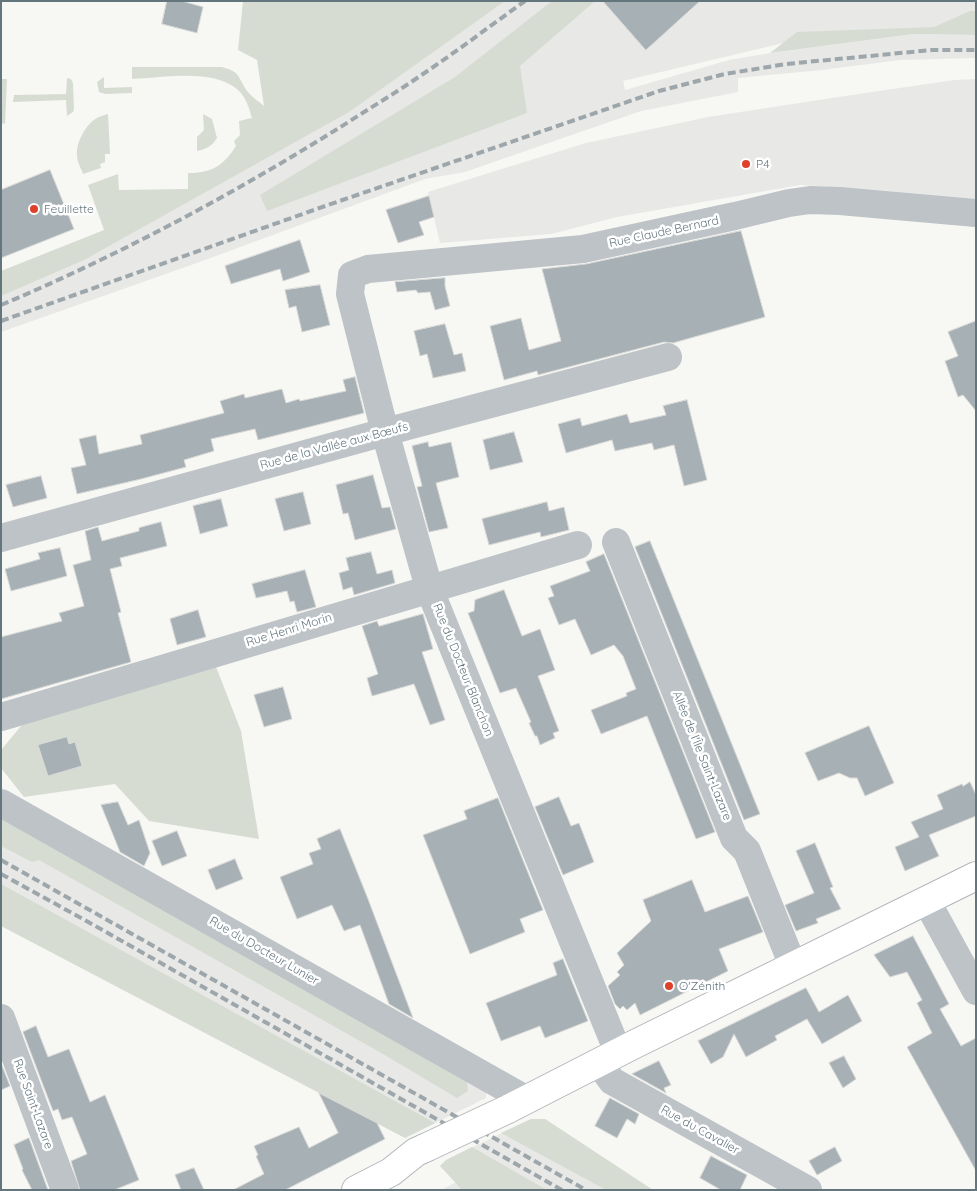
<!DOCTYPE html>
<meta charset="utf-8">
<style>
body{margin:0}
#map{position:relative;width:977px;height:1191px;overflow:hidden;background:#f7f7f4;font-family:Quicksand,sans-serif}
canvas{display:block}
.frame{position:absolute;inset:0;border:2px solid #63767e;pointer-events:none}
</style>
<div id="map">
<canvas width="977" height="1191"></canvas>
<div class="frame"></div>
</div>
<script>
const g = document.querySelector('canvas').getContext('2d');
g.lineJoin = 'round';
function fill(path, color) {
  g.fillStyle = color;
  g.fill(path, 'evenodd');
}
function stroke(path, color, width, dash) {
  g.strokeStyle = color;
  g.lineWidth = width;
  g.lineCap = dash ? 'butt' : 'round';
  g.setLineDash(dash || []);
  g.stroke(path);
}
function drawText(font, color, halo, rows, align = 'center') {
  g.font = font + ' Quicksand,sans-serif';
  g.lineWidth = 5;
  g.setLineDash([]);
  g.textBaseline = 'middle';
  g.strokeStyle = halo;
  g.fillStyle = color;
  for (const [text, x, y, turn = 0] of rows) {
    g.save();
    g.translate(x, y);
    g.rotate((+turn || 0) * Math.PI / 180);
    g.textAlign = isNaN(turn) ? turn : align;
    if (halo) g.strokeText(text, 0, 0);
    g.fillText(text, 0, 0);
    g.restore();
  }
}
const built = new Path2D(`
 M345,1H976V27L792,41L623,81L625,90L729,60L770,53L915,34L976,35V58L900,60L822,70L738,78V92L641,111L465,172L425,179L194,264L1,332V277L90,242L201,184L256,151Z
 M976,79V199L878,190L800,185L617,217L551,234L440,243L428,192L505,168L586,143L708,117L845,96L954,80Z
 M1,815L486,1092V1098L405,1138L1,925Z
 M531,1119H545L653,1190H441L456,1182L440,1166L446,1160Z`);
const green = new Path2D(`
 M243,1H505L349,112L84,260L1,296V271L104,230L88,185L118,174L119,190L188,189V173C212,173 223,166 236,146L234,141L240,135L239,121L252,118C249,108 246,97 238,90C213,68 163,78 132,79V67H222C239,72 237,74 245,88C249,95 258,101 264,106L257,60L238,50Z
 M552,1H595L520,66L527,113L267,211L260,195L455,77Z
 M970,11H976V35L914,34L770,53L797,32L934,27Z
 M104,77V88L132,87V93L105,94L99,92L97,82Z
 M67,78L71,79L73,83L74,109L73,112L67,116L66,100L13,102L14,95L66,94Z
 M1,79H7L5,124L1,123Z
 M108,114L110,154H105V162L100,164L101,168L83,174C81,168 77,162 77,155C76,142 86,124 97,118C100,116 105,115 108,114Z
 M203,114L212,119L217,138C212,146 207,149 197,151V137L204,130Z
 M213,659L241,731L259,839L149,821L115,784L24,797L1,768V750L31,714Z
 M1,815L467,1081L468,1091L457,1098L383,1054L39,860L32,862L1,846Z
 M1,884L435,1123L405,1138L1,926Z
 M531,1119H545L653,1190H606L501,1133Z
 M472,1147L547,1190H462L440,1166L446,1160Z`);
const building = new Path2D(`
 M167,1H182L203,7L197,33L162,24Z
 M603,1H700L646,50Z
 M50,170L74,229L1,258V190Z
 M429,196L434,217L419,222L424,235L398,243L386,210Z
 M741,231L765,317L673,343L664,342L538,375L537,371L504,380L490,326L521,318L529,350L561,341L542,269L586,264Z
 M300,240L310,272L283,281L280,269L231,284L225,266Z
 M445,278V286L450,306L435,310L430,292L418,293L416,290L397,292L395,282Z
 M320,285L330,325L302,332L296,306L289,308L285,290Z
 M976,321V411L963,395L958,397L945,361L958,356L948,332Z
 M445,324L454,355L462,353L466,371L433,378L427,354L420,356L414,331Z
 M355,377L364,413L258,440L255,429L211,439L214,451L184,460L186,467L141,479L77,494L71,468L86,465L79,439L96,435L99,454L142,444L140,435L224,413L220,401L244,394L245,398L282,389L286,403L299,399L300,401L346,391L343,380Z
 M687,400L707,480L684,486L674,445L654,450L652,443L615,451L612,440L566,453L558,424L580,418L582,426L627,414L630,423L666,415L663,406Z
 M514,432L523,462L490,470L483,440Z
 M428,442L429,447L451,442L459,477L436,483L448,528L429,532L417,487L422,486L412,446Z
 M373,475L382,508L390,507L396,529L355,540L348,513L343,514L336,485Z
 M41,476L47,498L13,507L6,485Z
 M303,492L311,524L284,531L275,499Z
 M221,499L228,526L200,534L193,506Z
 M547,502L549,511L564,507L569,530L541,537L540,532L489,545L482,519Z
 M161,522L167,546L120,558L122,566L110,569L121,612L118,613L131,662L1,699V637L62,621L59,613L84,606L73,565L91,560L85,531L98,527L102,541L139,531V528Z
 M650,541L760,814L744,820L635,547Z
 M60,548L67,576L11,591L5,569L40,559L38,553Z
 M371,552L377,574L392,570L395,583L354,595L352,587L343,590L339,573L349,570L346,558Z
 M604,554L715,832L696,839L647,716L601,734L591,710L627,696L626,693L636,689L623,656L614,645L591,655L575,619L559,625L548,598L554,596L550,586L590,571L586,562Z
 M305,570L316,607L297,612L294,601L290,602L287,591L256,598L252,584Z
 M504,590L522,636L540,629L555,670L538,676L559,731L553,733L555,738L540,745L537,736H535L529,723L531,722L516,688L500,693L468,613L474,611L475,600Z
 M198,610L206,637L177,645L170,619Z
 M423,614L433,649L422,652L445,720L430,725L414,684L372,696L367,678L378,674L362,626L377,621L379,626Z
 M283,687L292,719L264,727L254,695Z
 M869,726L894,783L865,796L857,778H850L839,773L818,781L805,753Z
 M67,737L69,744L75,742L82,766L48,776L38,745Z
 M970,782L976,795V816L929,835L939,856L905,871L895,847L919,837L911,822L943,809L937,795L962,784L963,786Z
 M559,797L571,826L579,823L594,862L563,875L535,807Z
 M498,798L543,910L520,919L525,932L470,954L423,835L467,819L464,811Z
 M118,802L128,825L139,820L150,853L144,866L120,852L101,805Z
 M340,829L368,899L413,1018L389,1004L360,925L344,931L332,905L297,919L280,877L313,864L309,853L321,849L317,839Z
 M177,831L187,856L162,866L152,841Z
 M815,843L833,887L830,888L841,909L816,919L818,923L796,931L785,905L814,893L796,851Z
 M235,859L243,879L216,890L208,870Z
 M692,880L705,912L748,896L763,932L719,949L728,971L640,1015L635,1003L627,1010L623,1006L620,1009L615,1004L608,986L620,975L617,972L624,965L617,953L651,921L643,900Z
 M913,936L949,1004L940,1009L961,1046L976,1038V1171L907,1047L932,1033L917,1003L922,1000L907,972L890,977L874,955Z
 M563,959L588,1021L545,1038L540,1026L501,1041L486,1003L557,975L553,963Z
 M806,988L819,1012L848,995L862,1021L822,1044L807,1019L775,1036L777,1040L746,1057L734,1034L723,1057L711,1064L698,1041Z
 M36,1026L48,1057L69,1049L90,1102L105,1095L139,1180L114,1190H80L71,1161L87,1154L72,1117L62,1120L58,1109L53,1111L43,1085L23,1032Z
 M844,1056L856,1079L843,1088L829,1063Z
 M659,1061L671,1085L664,1088L666,1093L632,1074Z
 M1,1063L10,1086L1,1090Z
 M319,1093L377,1123L385,1139L285,1190H233L264,1174L256,1156L258,1155L254,1146L299,1127L309,1148L338,1133Z
 M610,1098L639,1114L635,1124L627,1119L617,1138L595,1126Z
 M29,1138L48,1190H32L22,1170L23,1169L14,1145Z
 M835,1147L842,1161L817,1175L809,1161Z
 M711,1156L747,1175L740,1190H721L700,1178Z
 M194,1168L204,1190H181L175,1175Z`);
const minor = new Path2D(`
 M1,538L385,432L668,357
 M616,542L734,838L747,851L793,966
 M1,717L578,545
 M1,803L527,1100
 M926,900L976,991
 M1,1018L65,1190
 M618,1052L429,588L385,432L350,294L352,275L368,269L583,249L735,216L789,203L810,200L840,201L976,213
 M599,1063L612,1081L808,1190`);
const major = new Path2D(`
 M508,1109L633,1045L976,876
 M356,1190L391,1172L416,1152L425,1148`);
const rail = new Path2D(`
 M1,305C122,254 239,191 350,121C373,106 397,92 420,76C456,52 490,26 525,1
 M1,321L328,205L659,91L725,74L786,64L932,50H976
 M1,860L586,1190
 M1,874L83,919L562,1190`);
const majorBridge = new Path2D(`
 M425,1148L508,1109`);
const markers = [
 [746,164,5,"#df402b"],
 [34,209,5,"#df402b"],
 [669,986,5,"#df402b"]
];
const poiNames = [
 ["P4",756,164],
 ["Feuillette",44,209],
 ["O'Zénith",679,986]
];
const streetNames = [
 ["Rue Claude Bernard",664,232,-12],
 ["Rue de la Vallée aux Bœufs",334,446,-15],
 ["Rue Henri Morin",289,630,-17],
 ["Rue du Docteur Blanchon",463,670,68],
 ["Allée de l'Île Saint-Lazare",702,756,68],
 ["Rue du Docteur Lunier",264,951,30],
 ["Rue Saint-Lazare",33,1104,70],
 ["Rue du Cavalier",700,1130,29]
];
fill(built, '#e8e8e7');
fill(green, '#d7dcd3');
fill(building, '#a7b1b5');
stroke(building, '#d8d8d6', 1);
stroke(major, '#b1b7ba', 30);
stroke(minor, '#bdc3c6', 28);
stroke(major, '#fff', 28);
stroke(rail, '#9da6aa', 4, [8, 4]);
stroke(majorBridge, '#b1b7ba', 30, []);
stroke(majorBridge, '#fff', 28);
for (const [x, y, r, color] of markers) {
  const dot = new Path2D();
  dot.arc(x, y, r, 0, 2 * Math.PI);
  g.fillStyle = color;
  g.fill(dot);
  stroke(dot, '#fff', 2);
}
drawText('12px', '#63767e', '#fff', poiNames, 'left');
drawText('12px', '#63767e', '#fff', streetNames);
</script>
